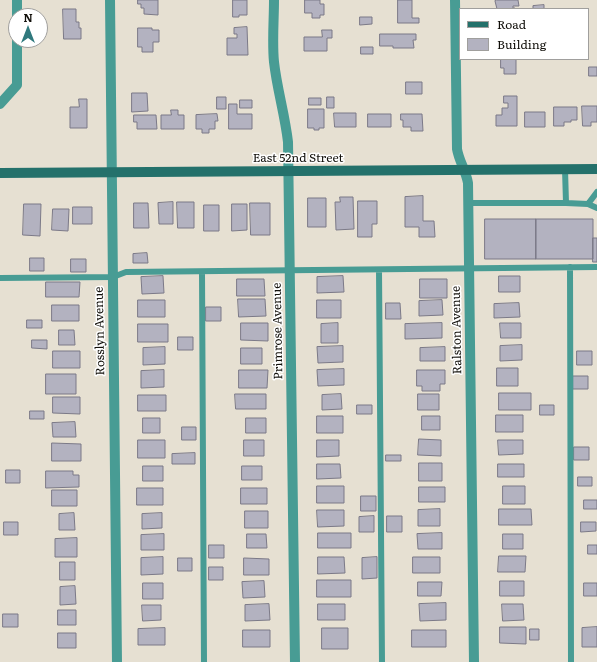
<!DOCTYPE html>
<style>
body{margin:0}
#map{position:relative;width:597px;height:662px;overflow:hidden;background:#e6e0d2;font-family:Literata,serif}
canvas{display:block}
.legend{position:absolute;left:459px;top:8px;width:130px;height:52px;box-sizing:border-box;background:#fff;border:1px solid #a09f9d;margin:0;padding:5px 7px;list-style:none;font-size:12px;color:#110f0a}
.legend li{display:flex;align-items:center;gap:8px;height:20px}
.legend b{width:20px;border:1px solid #a09f9d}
.north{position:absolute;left:8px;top:8px;width:40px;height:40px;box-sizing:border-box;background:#fff;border:1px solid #a09f9d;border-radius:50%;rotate:0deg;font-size:11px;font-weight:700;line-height:16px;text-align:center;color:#110f0a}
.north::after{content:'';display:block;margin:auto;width:14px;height:18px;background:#30797d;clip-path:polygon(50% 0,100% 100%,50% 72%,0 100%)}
</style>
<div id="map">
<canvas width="597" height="662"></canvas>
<ul class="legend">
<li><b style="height:5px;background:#24716b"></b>Road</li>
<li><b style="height:11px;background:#b3b2c0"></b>Building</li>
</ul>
<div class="north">N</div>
</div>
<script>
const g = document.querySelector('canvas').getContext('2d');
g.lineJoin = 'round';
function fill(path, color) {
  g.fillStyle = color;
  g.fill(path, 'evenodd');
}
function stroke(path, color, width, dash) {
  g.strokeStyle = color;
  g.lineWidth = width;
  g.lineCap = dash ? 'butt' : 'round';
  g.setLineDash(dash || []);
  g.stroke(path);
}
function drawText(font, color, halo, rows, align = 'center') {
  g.font = font + ' Literata,serif';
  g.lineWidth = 3;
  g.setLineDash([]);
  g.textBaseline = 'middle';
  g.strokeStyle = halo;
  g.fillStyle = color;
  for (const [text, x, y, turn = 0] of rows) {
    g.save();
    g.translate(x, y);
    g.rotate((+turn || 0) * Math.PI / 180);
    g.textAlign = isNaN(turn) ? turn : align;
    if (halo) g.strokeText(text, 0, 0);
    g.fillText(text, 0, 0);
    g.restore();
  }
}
const building = new Path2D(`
 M138,0H158V15L144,14V8H141V4H138Z
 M233,0H247V15H239V17H233Z
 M305,0H320V4H324V15H320V18H312V13H305Z
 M398,0H412V18H419V23H398Z
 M497,0H518L519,6H513V8H515V9H497L495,1Z
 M544,5V9H533V6Z
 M63,9H76V22H79V28H81V39H64Z
 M360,17H372V24L360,25Z
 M247,27L248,55H227V38H237V34H234V28Z
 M138,28H152V30H159V42H153V52H142V47H138Z
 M322,30H332V38H327V51H304V37H322Z
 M380,34H416V40H413L414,48H393V46H380Z
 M361,47H373V54H361Z
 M501,59H516V74H504V68H501Z
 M589,67H597V76H589Z
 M406,82H422V94H406Z
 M132,93H147L148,111L132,112Z
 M504,96H517V126H496V115H502V108H508V103H504Z
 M217,97H226V109H217Z
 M327,97H334V108H327Z
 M309,98H321V105H309Z
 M79,99H87V128H70V107H79Z
 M240,100H252V108H240Z
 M229,104H237V114H252V129H229Z
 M582,106H597V122H591V126H583Z
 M554,107H577V120H571V122H564V126H554Z
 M308,109H324V128H319V130H314V128H308Z
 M171,110H178V115H184V129H161V115H171Z
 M525,112H545V127H525Z
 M334,113H356V127H335Z
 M217,114L218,121H215V129H209V133H202V129H196V115Z
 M368,114H391V127H368Z
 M401,114H422L423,131H411V127H403V120H401Z
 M134,115H156L157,129H137V122H134Z
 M423,196V221H434L435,237H419V227H405V197Z
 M340,197H353L354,229L336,230L335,202H340Z
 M308,198H326V227H308Z
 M358,201H377V224H372V237H358Z
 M173,202V224H159L158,203Z
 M177,202H194V228H178Z
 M134,203H148L149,228H134Z
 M250,203H270V235H251Z
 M24,204H41L40,236L23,235Z
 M232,204H247V230L232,231Z
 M204,205H219V231H204Z
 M73,207H92V224H73Z
 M53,209H69L68,231L52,230Z
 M485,219H536V259H485Z
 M536,219H593V259H536Z
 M593,238H597V262H593Z
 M147,253L148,263H133V254Z
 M30,258H44V271H30Z
 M71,259H86V272H71Z
 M163,276L164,293L142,294L141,277Z
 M343,276L344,292L317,293V277Z
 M499,276H520V292H499Z
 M237,279H264L265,296H237Z
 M420,279H447V298H420Z
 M46,282H80L79,297H46Z
 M238,299H265L266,316L239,317Z
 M138,300H165V317H138Z
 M317,300H341V318H317Z
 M442,300L443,315L419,316V301Z
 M386,303H400L401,319H386Z
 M519,303L520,317L494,318V304Z
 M52,305H79V321H52Z
 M206,307H221V321H206Z
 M27,320H42V328H27Z
 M241,323H268V341L241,340Z
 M338,323V343H321V324Z
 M442,323V338L405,339V324Z
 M500,323H521V338H501Z
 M138,324H168V342H138Z
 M59,330H74L75,345H59Z
 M178,337H193V350H178Z
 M32,340H47V349L32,348Z
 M522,345V360L500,361V346Z
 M343,346V362L318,363L317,347Z
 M165,347V364L143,365V348Z
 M445,347V361H420V348Z
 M241,348H262V364H241Z
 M53,351H80V368H53Z
 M577,351H592V365H577Z
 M497,368H518V386H497Z
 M344,369V385L318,386L317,370Z
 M164,370V387L141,388V371Z
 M239,370H268L267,388H239Z
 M417,370H445V384H440V391H422V386H417Z
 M46,374H76V394H46Z
 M573,376H588V389H573Z
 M499,393H531V410H499Z
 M235,394H266V409H236Z
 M341,394L342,409L322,410V395Z
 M418,394H439V410H418Z
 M138,395H166V411H138Z
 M53,397H80V414L53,413Z
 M357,405H372V414H357Z
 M540,405H554V415H540Z
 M30,411H44V419H30Z
 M496,415H523V432H496Z
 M317,416H343V433H317Z
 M422,416H440V430H422Z
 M143,418H160V433H143Z
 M246,418H266V433H246Z
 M75,422L76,437H53L52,423Z
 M182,427H196V440H182Z
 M419,439L441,440V456L418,455Z
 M138,440H165V458H138Z
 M244,440H264V456H244Z
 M317,440H339V456L317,457Z
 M498,440H523V454L499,455Z
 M52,443L81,444V461H52Z
 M574,447H589V460H574Z
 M195,453V464H172V454Z
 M386,455H401V461H386Z
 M419,463H442V481H419Z
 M317,464H340L341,478L317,479Z
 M498,464H524V477H498Z
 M143,466H163V481H143Z
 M242,466H262V480H242Z
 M6,470H20V483H6Z
 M46,471H73V475H79V487L46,488Z
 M578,477H592V486H578Z
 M317,486H344V503H317Z
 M503,486H525V504H503Z
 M419,487H445V502H419Z
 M137,488H163V505H137Z
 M241,488H267V504H241Z
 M52,490H77V506H52Z
 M361,496H376V511H361Z
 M584,500H597V509H584Z
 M440,509V526H418V510Z
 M499,509H531L532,525H499Z
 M317,510H344V526L318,527Z
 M245,511H268V528H245Z
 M74,513L75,530H59V514Z
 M162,513V528L142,529V514Z
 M374,516V532H359V517Z
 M387,516H402V532H387Z
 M4,522H18V535H4Z
 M581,522H596V531L581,532Z
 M318,533H351V548H318Z
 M442,533V549H418L417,534Z
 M164,534V550H141V535Z
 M247,534H266L267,548H247Z
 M503,534H523V549H503Z
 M77,538V557H55V539Z
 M209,545H224V558H209Z
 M588,545H597V554H588Z
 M499,556H526L525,572H498Z
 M163,557V574L141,575V558Z
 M318,557H344L345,573L318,574Z
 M377,557V578L362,579V558Z
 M413,557H440V573H413Z
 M178,558H192V571H178Z
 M244,558L269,559V575H244Z
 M60,562H75V580H60Z
 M209,567H223V580H209Z
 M317,580H351V597H317Z
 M264,581L265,597L243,598L242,582Z
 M500,581H524V596H500Z
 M418,582H442L441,596H418Z
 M143,583H163V599H143Z
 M584,583H597V596H584Z
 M75,586L76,604L60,605V587Z
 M446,603V620L420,621L419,604Z
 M269,604L270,620L245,621V605Z
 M318,604H345V620H318Z
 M502,604H523L524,620L503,621Z
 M142,605H161V620L143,621Z
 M58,610H76V625H58Z
 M3,614H18V627H3Z
 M500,627H526V644L500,643Z
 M597,627V647H582V628Z
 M165,628V645H138V629Z
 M322,628H348V649H322Z
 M530,629H539V640H530Z
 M243,630H270V647H243Z
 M412,630H446V647H412Z
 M58,633H76V648H58Z`);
const lane = new Path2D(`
 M565,169L566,203
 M468,203H566L588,204L597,208
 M588,204L597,192
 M570,267L571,662
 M379,270L382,662
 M202,272L204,662
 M0,278L113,277L126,272L597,267`);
const street = new Path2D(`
 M17,0V16
 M110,0L117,662
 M274,0C274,20 272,42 274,62C277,89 285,115 288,142L295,662
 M455,0L457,149C459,161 466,171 468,183L474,662
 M0,104L17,85V40`);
const secondary = new Path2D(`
 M0,173L597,169`);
const streetNames = [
 ["East 52nd Street",298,158],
 ["Ralston Avenue",457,330,-91],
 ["Rosslyn Avenue",100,331,-91],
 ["Primrose Avenue",278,331,-91]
];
fill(building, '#b3b2c0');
stroke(building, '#7b7987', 1);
stroke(lane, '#489c94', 6);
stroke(street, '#489c94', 10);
stroke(secondary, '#24716b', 10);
drawText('12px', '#110f0a', '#fff', streetNames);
</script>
